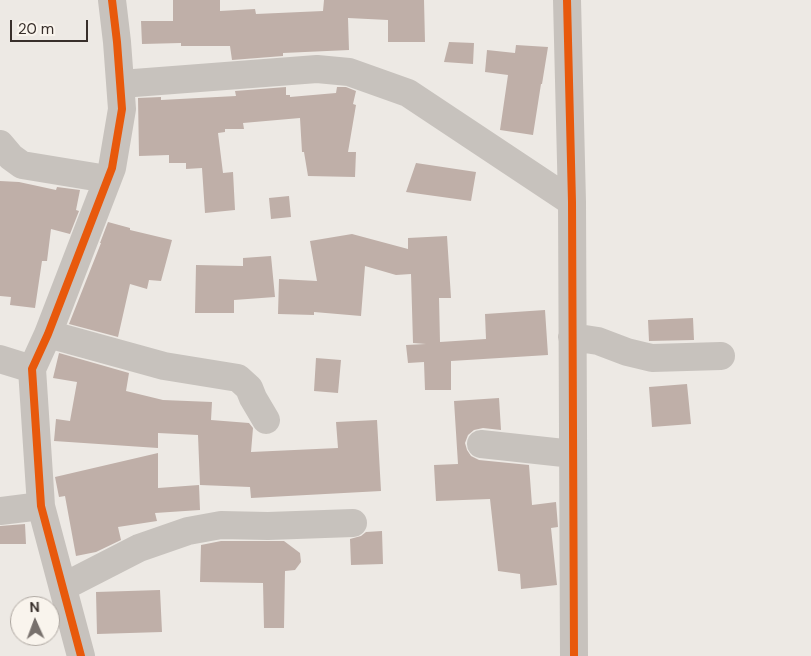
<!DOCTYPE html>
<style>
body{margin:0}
#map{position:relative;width:811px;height:656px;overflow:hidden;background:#ede9e4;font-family:"DM Sans",sans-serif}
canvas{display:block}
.north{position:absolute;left:10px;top:596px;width:50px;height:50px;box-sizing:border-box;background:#f9f4ed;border:1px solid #aca59f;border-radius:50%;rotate:358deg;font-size:14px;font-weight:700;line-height:20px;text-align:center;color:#382f2b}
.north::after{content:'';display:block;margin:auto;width:18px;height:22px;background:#77706c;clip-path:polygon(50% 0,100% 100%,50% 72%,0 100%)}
.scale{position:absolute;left:10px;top:20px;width:78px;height:22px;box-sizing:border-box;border:2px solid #382f2b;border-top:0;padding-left:6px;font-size:15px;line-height:18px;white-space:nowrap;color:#382f2b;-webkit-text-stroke:4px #f9f4ed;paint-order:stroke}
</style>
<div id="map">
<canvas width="811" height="656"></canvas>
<div class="north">N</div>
<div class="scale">20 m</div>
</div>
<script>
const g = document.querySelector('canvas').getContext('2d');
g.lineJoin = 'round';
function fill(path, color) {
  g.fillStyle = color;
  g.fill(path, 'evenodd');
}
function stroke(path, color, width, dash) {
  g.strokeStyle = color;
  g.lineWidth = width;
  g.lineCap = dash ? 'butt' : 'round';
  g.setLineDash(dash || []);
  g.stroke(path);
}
const building = new Path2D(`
 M173,0H220V11L255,9L256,14L323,11L324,0H424L425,42H388V20L348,18L349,50L283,53V56L232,60L230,46H181V43L142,44L141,21H173Z
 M449,42L474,43L473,64L444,62Z
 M516,45L548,47L542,84H541L533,135L500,130L508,75L485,72L487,50L515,53Z
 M286,87V95H290V97L336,93L337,87H346L356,91L353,104L356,105L348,152H356L355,177L308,176L304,152H302L300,118L243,123L244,129H225V132L218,133L223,173L233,172L235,210L205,213L202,168L186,169V163H169V155L139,156L138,98L161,97V100L236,96L235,91Z
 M416,163L476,172L471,201L406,192Z
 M0,181L19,182L56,190L57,187L80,190L76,210L79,211L70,234L51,229L47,261H42L35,308L10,305L11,297L0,296Z
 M289,196L291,217L271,219L269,198Z
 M108,222L130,228V230L172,240L161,281L149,280L147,289L130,284L118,337L69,324L101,243H100Z
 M352,234L408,249V238L447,236L451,298H439L440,342L486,339L485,314L545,310L548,355L451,361V390H425L424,362L408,363L406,345L426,344L413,343L411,274L396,275L365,266L361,316L314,312V315L278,314L279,279L317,281L310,241Z
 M271,256L275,297L234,300V313H195L196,265L243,266V258Z
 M693,318L694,340L649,341L648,320Z
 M59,353L129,373L126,391L163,400L212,402L211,420L249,423L253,428L251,452L338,448L336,422L377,420L381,491L251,498L250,487L200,485L198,435L158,433V448L54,441L56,419L70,421L77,382L53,378Z
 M316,358L341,360L338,393L314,391Z
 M687,384L691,424L652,427L649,387Z
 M499,398L501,430L483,428L474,430L468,435L465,443L467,450L471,456L479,460L529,465L532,505L556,502L558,527L551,528L557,585L521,589L520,574L498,571L490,499L436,501L434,465L458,464L454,401Z
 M158,453V488L199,485L200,510L155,513L157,521L118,527L121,540L96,552L76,556L65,496L59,497L55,477Z
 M25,524L26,544H0V526Z
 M382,531L383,564L351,565L350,539L361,536L366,532Z
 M221,541H284L300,553L301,562L295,570L285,571L284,628H264L263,583L200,582L201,545Z
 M160,590L162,632L97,634L96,592Z`);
const street = new Path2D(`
 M567,0L572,202L574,656
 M121,84L317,69L349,72L408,93L572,202
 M0,144L11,157L22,165L107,179
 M48,334L164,366L238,378L249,388L253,398L266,420
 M572,337L598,341L627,352L652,358L721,356
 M0,359L32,369
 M481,444L573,454
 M0,511L41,506
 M63,587L139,548L188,531L221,525L268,526L353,523
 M81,656L41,506L32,369L48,334L112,168L122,109L117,42L112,0`);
const cycleway = new Path2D(`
 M567,0L572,202L574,656
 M81,656L41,506L32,369L48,334L112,168L122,109L117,42L112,0`);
fill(building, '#bfafa8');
stroke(street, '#c7c2bd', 28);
stroke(cycleway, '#e8590c', 8);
</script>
